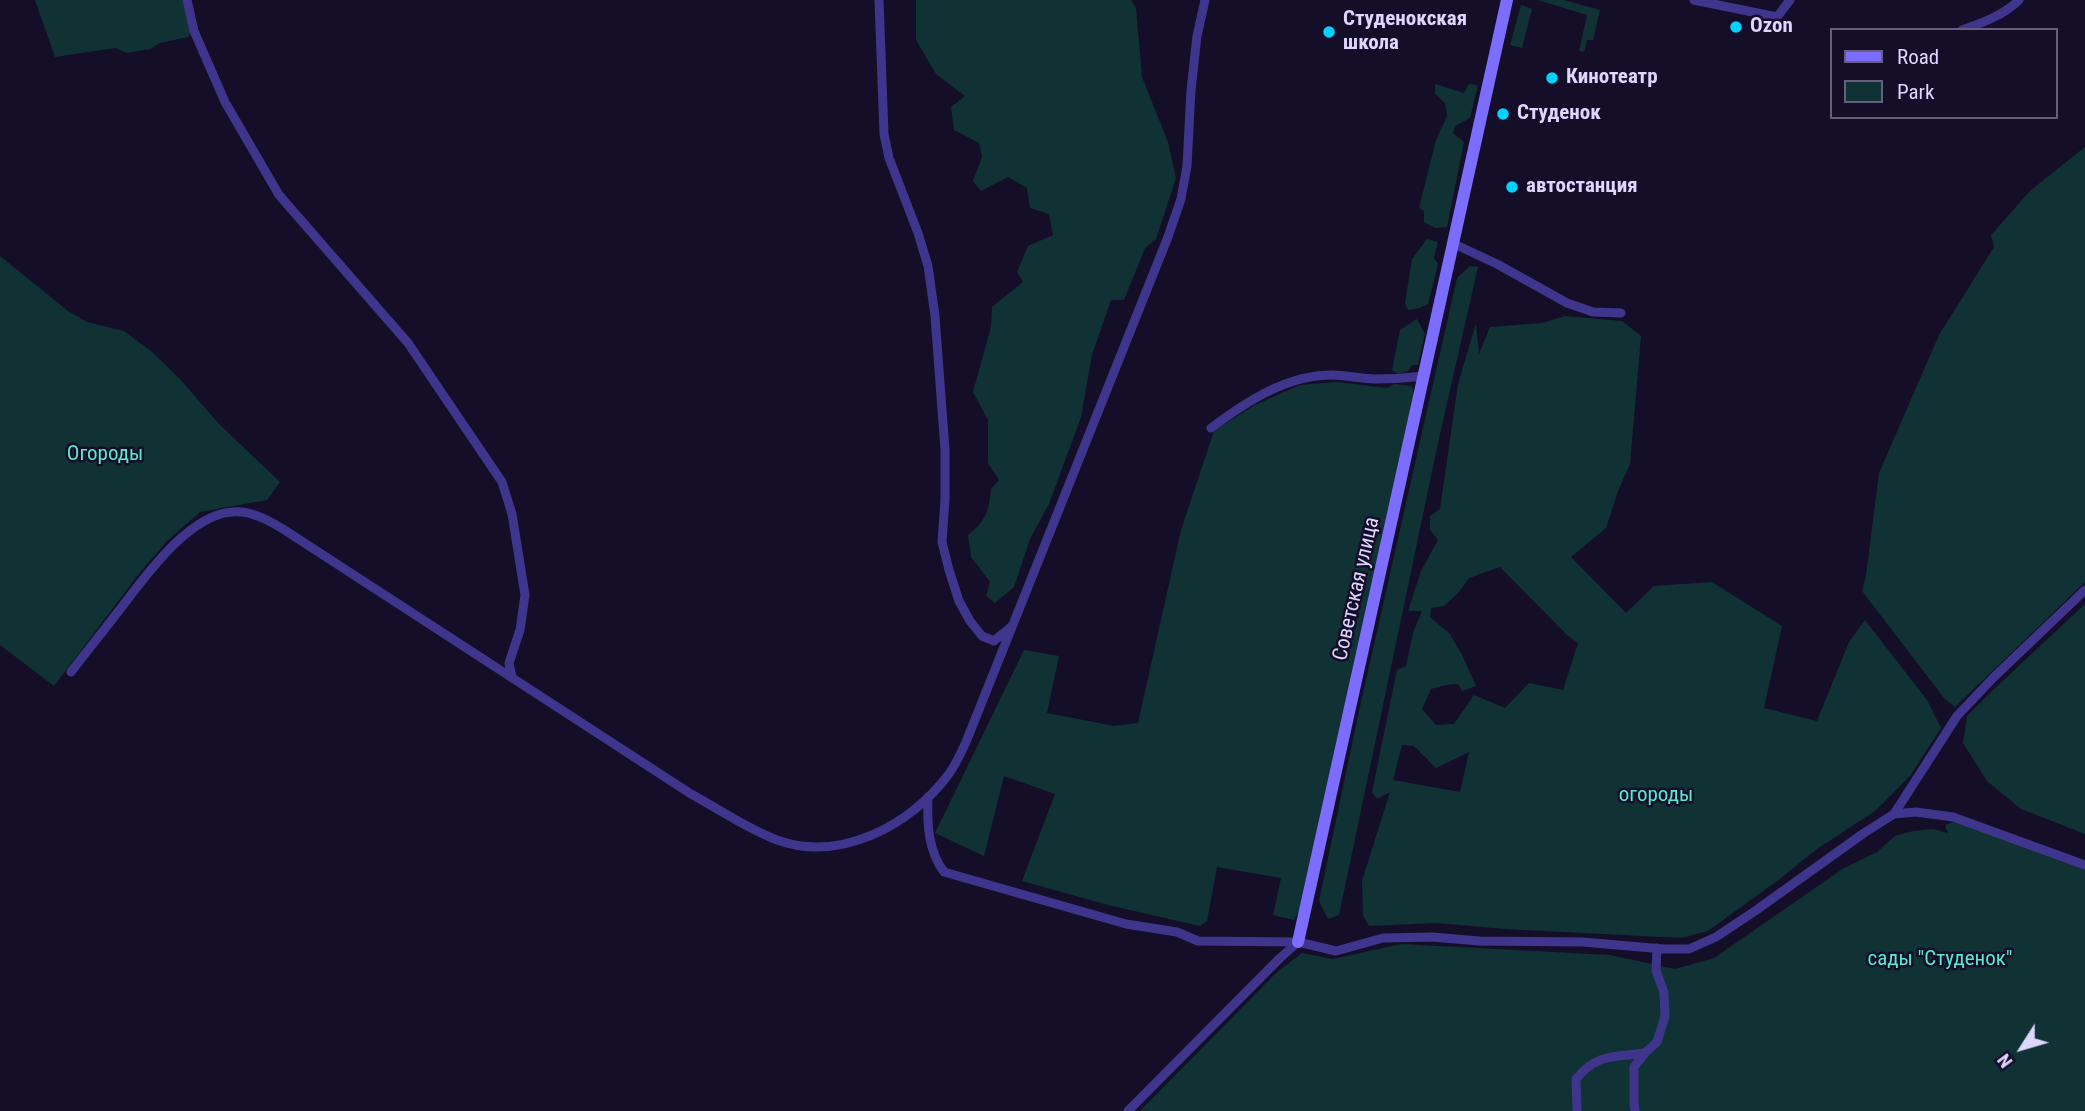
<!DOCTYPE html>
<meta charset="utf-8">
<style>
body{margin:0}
#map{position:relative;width:2085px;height:1111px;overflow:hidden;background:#150e29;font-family:"Roboto Condensed",sans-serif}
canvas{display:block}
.legend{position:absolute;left:1830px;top:28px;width:228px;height:91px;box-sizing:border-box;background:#150e29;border:2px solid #655e7f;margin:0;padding:9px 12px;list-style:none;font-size:21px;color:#ded6ff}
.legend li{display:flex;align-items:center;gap:14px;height:35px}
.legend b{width:35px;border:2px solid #655e7f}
.north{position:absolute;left:1987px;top:1013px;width:70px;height:70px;-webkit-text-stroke:5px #150e29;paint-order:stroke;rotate:233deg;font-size:19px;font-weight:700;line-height:28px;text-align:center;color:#ded6ff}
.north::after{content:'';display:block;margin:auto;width:24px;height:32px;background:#ded6ff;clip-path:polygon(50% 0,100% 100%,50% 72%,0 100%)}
</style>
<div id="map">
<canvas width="2085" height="1111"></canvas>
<ul class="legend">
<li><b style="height:9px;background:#7c6dff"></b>Road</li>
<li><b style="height:19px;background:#103234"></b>Park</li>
</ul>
<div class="north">N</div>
</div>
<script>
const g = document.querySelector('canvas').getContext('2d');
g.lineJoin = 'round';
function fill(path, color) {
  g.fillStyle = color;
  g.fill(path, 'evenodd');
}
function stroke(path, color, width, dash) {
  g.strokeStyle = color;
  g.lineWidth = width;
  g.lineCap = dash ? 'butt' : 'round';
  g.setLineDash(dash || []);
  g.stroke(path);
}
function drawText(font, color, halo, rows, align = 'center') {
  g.font = font + ' "Roboto Condensed",sans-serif';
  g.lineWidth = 5;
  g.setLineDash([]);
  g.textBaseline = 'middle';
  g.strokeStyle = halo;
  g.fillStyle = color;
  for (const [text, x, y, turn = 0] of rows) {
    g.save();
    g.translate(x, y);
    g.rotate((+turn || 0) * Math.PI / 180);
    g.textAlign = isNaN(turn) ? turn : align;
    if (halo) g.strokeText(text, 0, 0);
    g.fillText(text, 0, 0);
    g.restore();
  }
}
const green = new Path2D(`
 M35,0H184L191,32L188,37L160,43L150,49L127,53L115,48L55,57Z
 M916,0H1131L1136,8L1142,77L1168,142L1176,178L1156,239L1145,248L1124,300H1111L1092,355L1081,417L1049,504L1030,539L1014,587L995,603L986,596L990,582L971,557L968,535C986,521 989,511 991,489L999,480L988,463V420L973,392L991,327L992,307L1023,282L1017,272L1028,246L1053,235L1049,214L1030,208L1027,188L1008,177L981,191L973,181L982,157L979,143L954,130L951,107L965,96L936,74L916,40Z
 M1538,0H1564L1600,10L1593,40H1587L1584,52L1579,51L1587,15Z
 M1521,5L1532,9L1522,48L1510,45Z
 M1435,84L1464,93L1469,84L1478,85L1470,118L1455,126L1453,133L1464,142L1447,227L1435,228L1424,222V211L1419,208L1436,140L1447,116L1445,103L1435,94Z
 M2085,147V582L1955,707L1944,698L1862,591L1866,575L1879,473L1939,335L1994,247L1991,235L2031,190Z
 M1427,239L1438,242L1434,258L1438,264L1428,304L1419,308L1408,310L1405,303L1412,259Z
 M0,256L68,311L87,322L124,331L152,352L179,378L219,424L280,482L267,500L200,512L167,541L138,575L54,686L0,645Z
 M1470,266L1478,267L1438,443L1339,915L1328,919L1319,901L1359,711L1457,278Z
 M1565,316L1622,321L1641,336L1630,464L1618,491L1606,528L1571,557L1626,613L1654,586L1712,582L1782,626L1764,708L1817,721L1849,642L1865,620L1927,700L1941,728L1910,776L1875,811L1817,849L1777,881L1708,931L1681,938L1505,929L1436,923L1369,926L1363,915L1362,881L1390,792L1377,799L1372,792L1397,670L1406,666L1413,633L1422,611H1408L1421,571L1438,540L1430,530V516L1440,509L1458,384L1476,323L1479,354L1490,327L1542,323ZM1500,567L1568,636L1578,643L1563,690L1529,683L1505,708L1474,695L1454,724L1436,725L1422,709L1431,689L1446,685L1458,684L1462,691L1476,686L1462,655L1450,634L1430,617L1431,608L1444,606L1459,592L1469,578ZM1402,745L1414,746L1436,768L1469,752L1460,792L1393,780Z
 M1417,319L1425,334L1418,365H1412L1408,371L1398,374L1392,370L1400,330Z
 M1337,382L1387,388L1394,384L1412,386L1414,395L1299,911L1294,920L1273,915L1281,878L1217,867L1207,921L1200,926L1108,905L1022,881L1055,794L1004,776L984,856L935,833L1024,650L1059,656L1047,713L1114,726L1138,723L1181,530L1214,431L1255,405L1300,385Z
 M2085,604V834L2021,809L1987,781L1963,743L1967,716L1993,690Z
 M1953,822L2085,867V1111H1140L1277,972L1302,953L1333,959L1401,944L1610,955L1675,969L1714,958L1844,868L1877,852L1895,836L1913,831L1933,829L1948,833L1945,825Z`);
const street = new Path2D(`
 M187,0L194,31L225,102L279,195L408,343L502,482L512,514L525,595L520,630L509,663L512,677
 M879,0L884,134L889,158L918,233L928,266L935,316L945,450V499L942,542L949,570L959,601L970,621L982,636L994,641L1012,626
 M1694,0L1777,17L1790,0
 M1962,30C1982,23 2004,15 2019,0
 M1452,243L1497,264L1567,303L1593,312L1621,313
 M1211,428C1246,402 1286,375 1332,375C1347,375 1361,379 1375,379C1391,379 1408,378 1424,376
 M71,672C86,652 102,633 117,613C143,580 187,515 232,512C250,510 268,520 283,529L691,794C719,809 747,829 777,840C840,863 911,825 948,775C955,766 961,753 966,742L1168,237L1181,199L1187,166L1191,90L1197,36L1205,0
 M928,797C927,823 928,851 944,872L1126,924L1177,932L1198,941L1298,942L1336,951L1383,938L1432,937L1479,941L1583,942L1663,949H1689L1716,937L1755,911L1864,833L1894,814L1916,812L1953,817L2085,865
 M1894,814L1957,716L1993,678L2085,590
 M1128,1111L1280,958L1298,942
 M1577,1111L1576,1079C1597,1053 1615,1057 1645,1053
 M1635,1111L1634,1103V1067L1645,1053L1657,1042L1665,1016L1664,993L1656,970L1657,948`);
const secondary = new Path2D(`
 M1298,942L1507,0`);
const markers = [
 [1736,27,7,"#02d2ff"],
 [1329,32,7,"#02d2ff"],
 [1552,78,7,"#02d2ff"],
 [1503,114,7,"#02d2ff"],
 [1512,187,7,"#02d2ff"]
];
const poiNames = [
 ["Студенокская",1343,20],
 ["школа",1343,44],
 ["Ozon",1750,27],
 ["Кинотеатр",1566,78],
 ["Студенок",1517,114],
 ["автостанция",1526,187]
];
const parkNames = [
 ["Огороды",105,455],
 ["огороды",1656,796],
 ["сады \"Студенок\"",1940,960]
];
const streetNames = [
 ["Советская улица",1357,589,-77]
];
fill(green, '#103234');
stroke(street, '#40358c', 9);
stroke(secondary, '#7c6dff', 12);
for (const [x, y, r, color] of markers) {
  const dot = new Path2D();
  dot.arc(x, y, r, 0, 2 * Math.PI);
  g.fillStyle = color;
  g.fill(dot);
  stroke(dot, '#150e29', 2.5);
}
drawText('bold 21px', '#ded6ff', '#150e29', poiNames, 'left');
drawText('21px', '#58e9d0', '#150e29', parkNames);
drawText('21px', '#ded6ff', '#150e29', streetNames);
</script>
